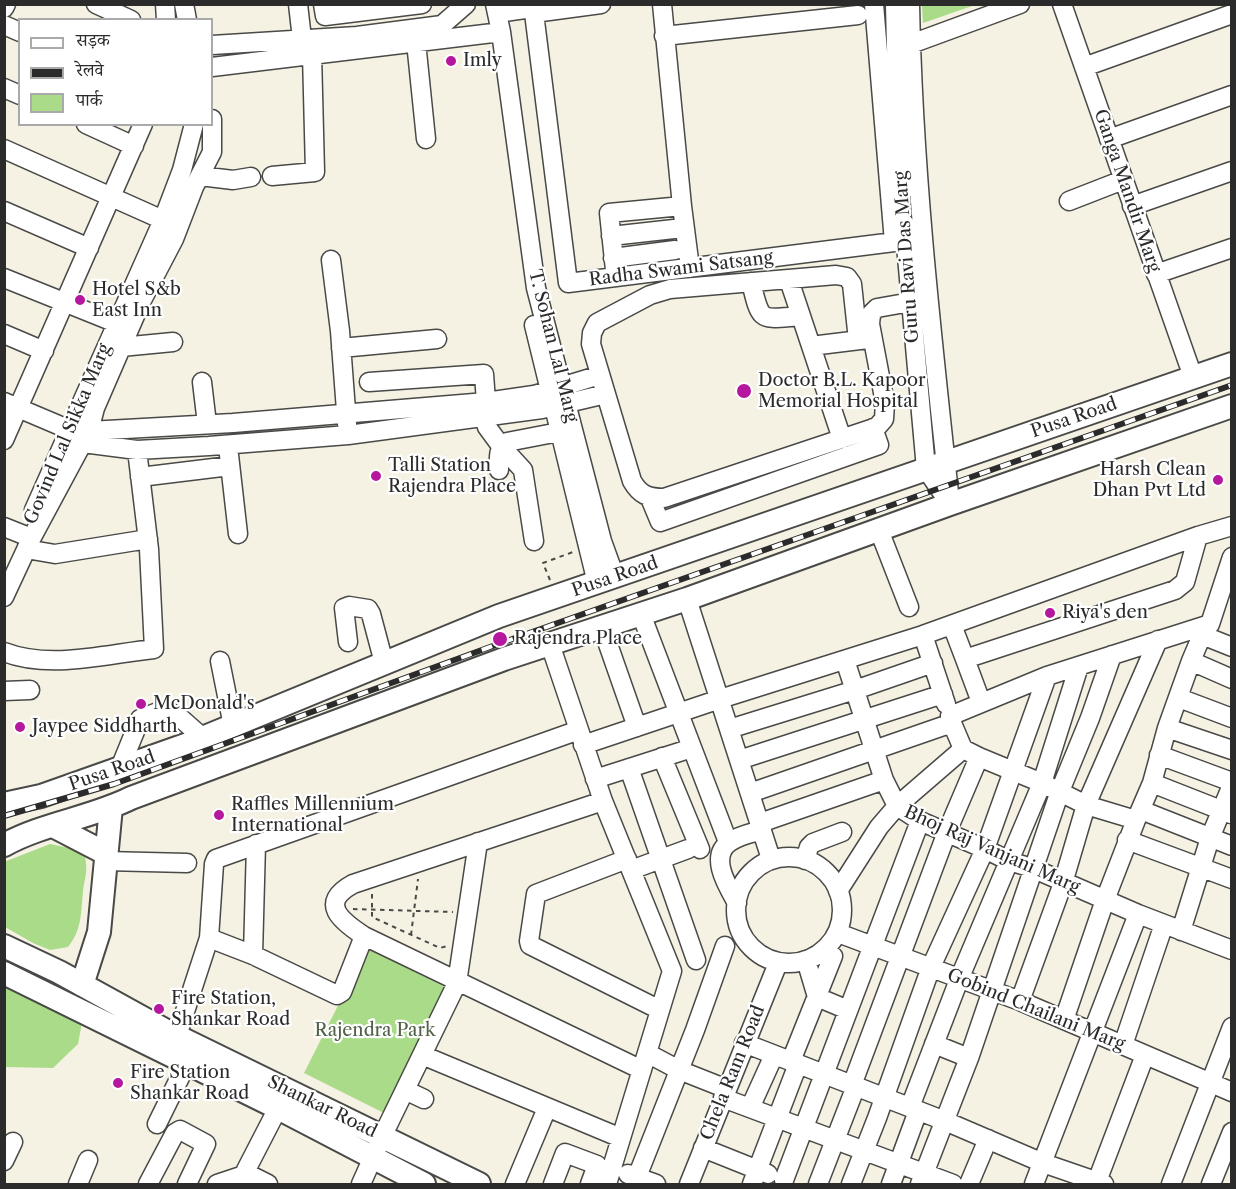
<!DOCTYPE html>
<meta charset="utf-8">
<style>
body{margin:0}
#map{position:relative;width:1236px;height:1189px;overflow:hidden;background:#f5f2e3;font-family:"Libre Caslon Text","Noto Serif Devanagari",serif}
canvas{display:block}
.frame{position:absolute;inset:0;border:6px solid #2b2b2b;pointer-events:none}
.legend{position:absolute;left:18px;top:18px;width:195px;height:108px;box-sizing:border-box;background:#fff;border:2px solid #aaa;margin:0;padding:8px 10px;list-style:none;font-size:18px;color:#2b2b2b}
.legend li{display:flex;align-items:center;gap:12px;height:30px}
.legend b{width:30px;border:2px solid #aaa}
</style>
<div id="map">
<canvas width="1236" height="1189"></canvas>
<div class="frame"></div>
<ul class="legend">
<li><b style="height:8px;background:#fff"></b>सड़क</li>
<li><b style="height:8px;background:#2b2b2b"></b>रेलवे</li>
<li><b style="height:16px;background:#a9db89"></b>पार्क</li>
</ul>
</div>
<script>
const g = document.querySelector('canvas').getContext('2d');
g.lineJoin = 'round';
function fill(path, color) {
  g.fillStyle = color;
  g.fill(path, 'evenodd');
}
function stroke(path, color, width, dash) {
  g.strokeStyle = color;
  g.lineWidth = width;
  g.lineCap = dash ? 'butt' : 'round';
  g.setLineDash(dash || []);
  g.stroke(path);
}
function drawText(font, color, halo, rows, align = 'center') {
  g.font = font + ' "Libre Caslon Text",serif';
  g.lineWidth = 4.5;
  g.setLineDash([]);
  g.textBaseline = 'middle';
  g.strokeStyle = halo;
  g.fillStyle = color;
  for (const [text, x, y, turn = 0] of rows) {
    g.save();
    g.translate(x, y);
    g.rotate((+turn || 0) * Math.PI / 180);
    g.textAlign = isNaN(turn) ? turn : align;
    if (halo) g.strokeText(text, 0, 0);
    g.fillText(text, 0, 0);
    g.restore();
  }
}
const green = new Path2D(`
 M922,5V4L975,5L923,23Z
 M50,844L74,849L85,857C88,873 85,876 83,891C81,912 82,930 68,947L50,950L33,943L5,927L4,862Z
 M367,948L447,988L384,1113L304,1073Z
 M4,979L83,1017L78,1044L53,1068L5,1067Z`);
const path = new Path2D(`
 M550,580L543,563L573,552
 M372,894V917L440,948L447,946
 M353,909L453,912
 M411,935L418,879`);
const minor = new Path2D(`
 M96,4L131,20
 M165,4L166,20
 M184,4L187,20
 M298,4L302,39
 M323,4L325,16L422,4
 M495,4L501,32L536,288L602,541L615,577
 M601,4L534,13L568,283L894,242L874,4
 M662,4L682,206
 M895,4L898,132L902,193
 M910,4C913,171 932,337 950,502
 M1062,4L1193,377
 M4,8L6,4
 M497,13L546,6
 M4,25L20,32
 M664,36L858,15
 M416,42L426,139
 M911,44L1020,4
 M212,45L357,36L442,25L466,4
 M212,67L501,32
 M1084,67L1232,14
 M4,88L20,95
 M86,124L134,146
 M1109,139L1232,95
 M4,149L163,220
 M200,176L233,180L251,177
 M272,176L315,172L312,54
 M1069,201L1123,180
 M1132,206L1232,171
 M4,211L89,248
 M904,223L926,469L950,504
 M611,236L674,229
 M613,258L675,250
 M331,260L340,331L347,424
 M615,270L609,213L682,206L690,268
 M1156,274L1232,248
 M4,278L116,323
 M789,280L842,439
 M751,282C761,324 760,319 801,316
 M534,325L597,583
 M4,334L44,351
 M858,340L852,284L847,277L836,275L670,289L650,295L597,323L592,333L591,344L632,481C640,495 648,498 664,498L877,427L884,419L885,403L870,324L871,314L877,308L928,299
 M811,346L868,339
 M121,347L173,342
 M341,348L437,339
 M600,375L534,395L486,402L233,423L89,431L71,425L63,427L67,436L83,443L137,450L209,446L348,435L542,409L606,394
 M202,382L207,424
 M369,382L484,374L486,402
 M4,402L63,427
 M484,417L487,427L501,446L523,470L534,541
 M4,440L143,124
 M229,455L238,534
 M499,470C499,458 497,449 507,442L559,432
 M140,477L230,466
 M650,498L660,522L879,445L873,428
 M34,510L163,220L182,170L194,124
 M4,527L24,535
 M879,530L909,607
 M26,549L55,554L148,539
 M4,597L31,539L89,431L95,408L141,302L174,239L194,187L212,152V119
 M687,599L771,859
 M641,614L728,842
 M952,625L965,659L1175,590L1185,582L1198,536
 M602,627L637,727
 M923,635L946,704
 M1202,635L1232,647
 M348,642L344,608L349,606L368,609L371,614L384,663
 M550,644L603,801L672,971L607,1184
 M4,652C51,670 106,654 154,649L149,549L137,450
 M965,659L981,702
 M845,660L884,780L897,806L920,821L985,849L1009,861L1032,868L1138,914L1232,950
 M220,661L233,726
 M1191,661L1202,635L1210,624L1232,557
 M4,691L30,690
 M1179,698L1232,718
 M950,716L1047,676L1210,624
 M1167,728L1232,750
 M729,729L855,690L933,663
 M583,745L720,699L923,635L1198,536L1232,526
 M1159,755L1232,782
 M662,757L700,849
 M739,760L943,694
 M120,768L140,719L163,710L177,715L203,738
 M629,768L696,960
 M595,779L692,748
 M1152,783L1231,814
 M750,793L952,723L963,749L979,757L1042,783L1086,805L1136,820L1105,900L1064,1020
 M603,801L353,884C318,903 341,921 364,936L642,1070
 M1141,810L1232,846
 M1136,820L1152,783L1167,728L1191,661L1232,679
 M760,823L884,780
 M1127,840L1232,879
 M736 910a53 53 0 1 1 106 0a53 53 0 1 1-106 0Z
 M627,859L536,894L529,941L530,945L660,1010
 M805,860L809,847L813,843L842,832
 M105,861L187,863
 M631,870L688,849
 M838,891L879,827L897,806L963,749
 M737,903C728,887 708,856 730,842C739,835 752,833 762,830
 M1181,931L1210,838L1232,785
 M838,933L1020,1001L1232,1092
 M209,938L253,955L337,995L342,992L364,936
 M253,955L256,844
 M806,960L817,997L848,1010
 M1020,1001L1063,883L1086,805L1158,640
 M177,1036L209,938L214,864L216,859L579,730
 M744,1043L945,1121L1043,1163L1104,1184
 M934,1044L969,1058
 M1123,1045L1164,924
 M647,1053L679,1070L727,1089
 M422,1055L621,1138
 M791,1061L833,956
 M852,1085L947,832L979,757
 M405,1090L424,1099
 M723,1098L953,1184
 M910,1107L960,977L1042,783L1079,666
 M750,1108L774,1055
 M157,1124L187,1063
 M703,1148L768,1174
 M4,1161L13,1142
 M628,1174L656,1184
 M637,1177L695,1030L725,946
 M784,1180L920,821
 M78,1184L88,1160
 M148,1184L175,1133L180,1130L206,1144L187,1184
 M217,1184L247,1174
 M268,1184L250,1175L246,1170L278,1108
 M361,1184L382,1137L457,983L478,842
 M515,1184L547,1108
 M553,1184L565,1153L597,1165L590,1184
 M689,1184L778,963
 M752,1184L798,1064
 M818,1184L856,1086
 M851,1184L877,1118L931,967L985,849L1047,676
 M891,1184L918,1111
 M920,1184L969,1058L1060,791L1090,718L1112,655
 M969,1184L988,1139
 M1034,1184L1138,914
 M1096,1184L1145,1055
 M1171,1184L1232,1027
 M1211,1184L1232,1132`);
const major = new Path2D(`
 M4,804L41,796L188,744L499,616L1232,364
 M53,826L105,853
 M4,845C44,823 91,818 131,798L504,659L687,599L950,504L1232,406
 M4,946L59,972L168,1032L479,1184
 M4,973L278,1108L424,1184
 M82,985L99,932L111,807`);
const rail = new Path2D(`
 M4,816L114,784L501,643L1232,385`);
const markers = [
 [451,61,6,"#b5179e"],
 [80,300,6,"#b5179e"],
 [744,391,8,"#b5179e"],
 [376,476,6,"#b5179e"],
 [1218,480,6,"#b5179e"],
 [1050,613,6,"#b5179e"],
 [500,639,8,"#b5179e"],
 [141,704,6,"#b5179e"],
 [20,727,6,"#b5179e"],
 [219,815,6,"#b5179e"],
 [159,1009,6,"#b5179e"],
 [118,1083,6,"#b5179e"]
];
const poiNames = [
 ["Imly",463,61],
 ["Hotel S&b",92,290],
 ["East Inn",92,311],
 ["Doctor B.L. Kapoor",758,381],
 ["Memorial Hospital",758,402],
 ["Talli Station",388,466],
 ["Rajendra Place",388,487],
 ["Harsh Clean",1206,470,"right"],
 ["Dhan Pvt Ltd",1206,491,"right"],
 ["Riya's den",1062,613],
 ["Rajendra Place",514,639],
 ["McDonald's",153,704],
 ["Jaypee Siddharth",32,727],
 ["Raffles Millennium",231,805],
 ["International",231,826],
 ["Fire Station,",171,999],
 ["Shankar Road",171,1020],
 ["Fire Station",130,1073],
 ["Shankar Road",130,1094]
];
const streetNames = [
 ["Ganga Mandir Marg",1127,191,71],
 ["Guru Ravi Das Marg",907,257,-94],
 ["Radha Swami Satsang",681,269,-7],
 ["T. Sohan Lal Marg",553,346,76],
 ["Pusa Road",1074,418,-19],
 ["Govind Lal Sikka Marg",68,434,-67],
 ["Pusa Road",615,577,-19],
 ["Pusa Road",112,771,-19],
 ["Bhoj Raj Vanjani Marg",992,850,24],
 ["Gobind Chailani Marg",1036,1010,22],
 ["Chela Ram Road",733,1073,-68],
 ["Shankar Road",322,1107,26]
];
const parkNames = [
 ["Rajendra Park",375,1031]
];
fill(green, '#a9db89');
stroke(minor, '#494947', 21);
stroke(major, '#494947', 26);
stroke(path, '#494947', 2, [4.5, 4.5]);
stroke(minor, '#fff', 18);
stroke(major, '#fff', 22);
stroke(rail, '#2b2b2b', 6);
stroke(rail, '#fff', 4, [11]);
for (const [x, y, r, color] of markers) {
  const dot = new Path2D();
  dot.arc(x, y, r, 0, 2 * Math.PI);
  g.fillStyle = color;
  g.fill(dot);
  stroke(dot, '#fff', 2);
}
drawText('18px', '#2b2b2b', '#fff', poiNames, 'left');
drawText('18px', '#2b2b2b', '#fff', streetNames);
drawText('18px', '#516047', '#fff', parkNames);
</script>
